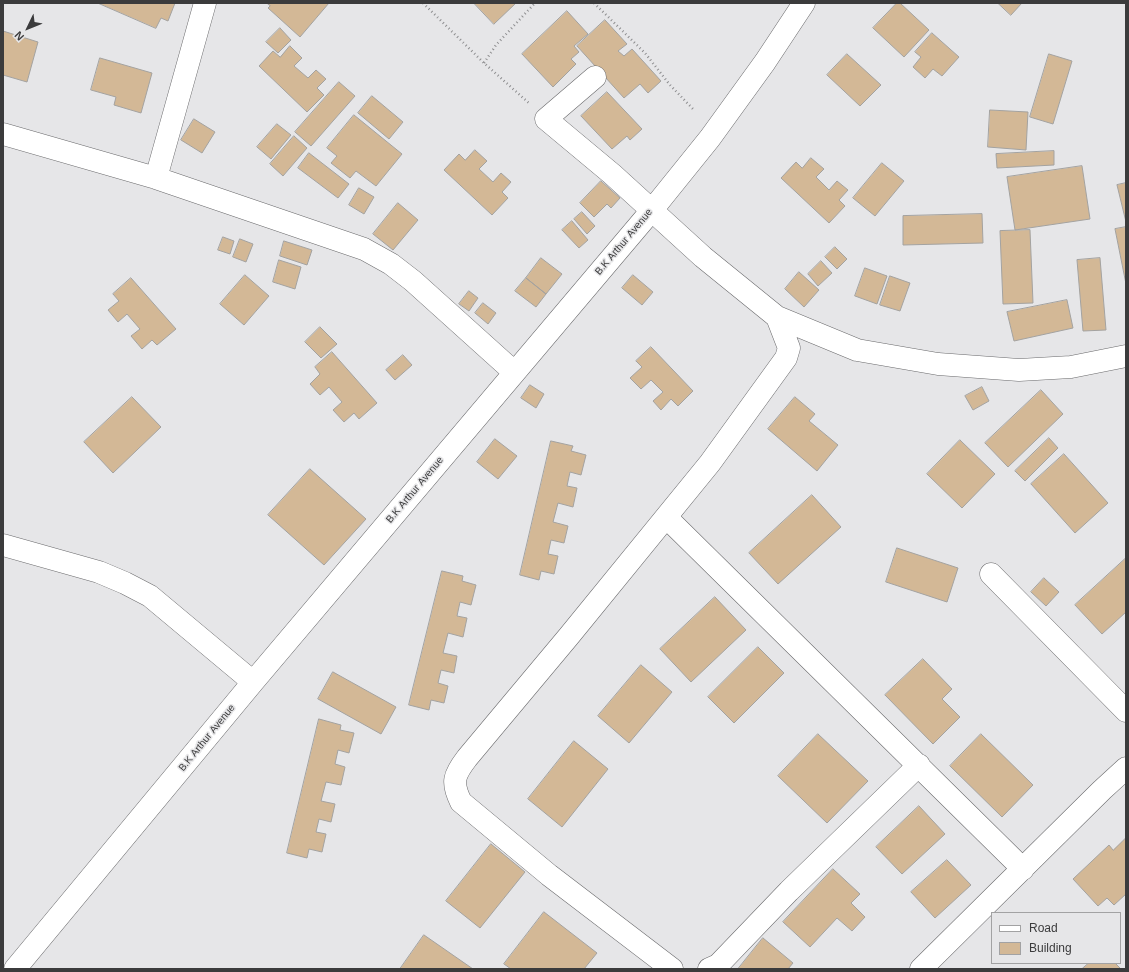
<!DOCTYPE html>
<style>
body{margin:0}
#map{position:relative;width:1129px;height:972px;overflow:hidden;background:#e6e6e8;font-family:Helvetica,sans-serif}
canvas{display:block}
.frame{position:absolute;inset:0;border:4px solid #3b3b3c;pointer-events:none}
.legend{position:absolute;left:991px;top:912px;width:130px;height:52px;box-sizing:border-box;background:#e6e6e8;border:1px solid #a2a2a3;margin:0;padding:5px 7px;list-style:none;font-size:12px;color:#3b3b3c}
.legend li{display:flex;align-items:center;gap:8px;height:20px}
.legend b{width:20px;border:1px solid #a2a2a3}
.north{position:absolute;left:8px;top:8px;width:40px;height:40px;-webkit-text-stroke:3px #e6e6e8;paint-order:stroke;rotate:227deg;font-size:11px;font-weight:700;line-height:16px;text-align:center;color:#3b3b3c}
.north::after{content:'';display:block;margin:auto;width:14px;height:18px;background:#3b3b3c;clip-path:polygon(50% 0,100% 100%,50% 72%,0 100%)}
</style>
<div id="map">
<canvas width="1129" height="972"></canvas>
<div class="frame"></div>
<ul class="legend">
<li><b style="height:5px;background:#fff"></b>Road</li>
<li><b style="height:11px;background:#d3b896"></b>Building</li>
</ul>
<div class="north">N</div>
</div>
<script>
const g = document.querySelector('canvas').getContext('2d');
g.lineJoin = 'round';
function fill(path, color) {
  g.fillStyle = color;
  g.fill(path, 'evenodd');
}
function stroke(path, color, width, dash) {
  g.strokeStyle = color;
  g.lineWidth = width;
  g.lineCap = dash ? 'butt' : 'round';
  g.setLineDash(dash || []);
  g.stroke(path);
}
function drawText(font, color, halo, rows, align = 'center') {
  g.font = font + ' Helvetica,sans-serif';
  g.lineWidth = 3;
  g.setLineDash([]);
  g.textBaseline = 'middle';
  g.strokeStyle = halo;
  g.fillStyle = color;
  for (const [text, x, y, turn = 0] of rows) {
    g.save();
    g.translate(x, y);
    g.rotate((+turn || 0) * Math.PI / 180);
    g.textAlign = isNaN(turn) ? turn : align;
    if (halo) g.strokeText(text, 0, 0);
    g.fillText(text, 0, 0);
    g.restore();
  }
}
const building = new Path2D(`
 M98,3H175L168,21L161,18L156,28Z
 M267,3H329L300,37L268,8L270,6Z
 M474,3H516L494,24Z
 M897,3H900L929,30L904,57L873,28Z
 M998,3H1022L1011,15Z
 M567,11L588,34L574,46L579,52L571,59L576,64L553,87L522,54Z
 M605,20L627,44L618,51L624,56L632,49L661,81L648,93L640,84L624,98L577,46Z
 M280,28L291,40L278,53L266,42Z
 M3,31L38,42L27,82L3,75Z
 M932,33L959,57L942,76L933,69L925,78L913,67L921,57L915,52Z
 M290,46L302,58L294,66L308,78L316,70L326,79L317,88L324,95L307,112L259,66L273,51L280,57Z
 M847,54L881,85L860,106L827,75Z
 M1049,54L1072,61L1053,124L1030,117Z
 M100,58L152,73L141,113L114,105L116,97L91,90Z
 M339,82L355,96L311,146L295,132Z
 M607,92L642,129L630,140L627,136L612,149L581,116Z
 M372,96L403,122L389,139L358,113Z
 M990,110L1028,112L1026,150L988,147Z
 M354,115L402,154L376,186L356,171L350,178L331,163L337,156L327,148Z
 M194,119L215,132L202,153L181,140Z
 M277,124L291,135L271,159L257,147Z
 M294,136L307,148L283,176L270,164Z
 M475,150L487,161L479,169L493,182L501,173L511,182L502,192L508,198L492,215L444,170L459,154L465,160Z
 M1054,151V165L997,168L996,154Z
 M309,153L349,184L338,198L298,168Z
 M811,158L824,169L816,177L829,190L837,181L848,190L839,200L845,206L829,223L781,178L796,162L802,168Z
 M882,163L904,181L875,216L853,198Z
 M1082,166L1090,219L1015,230L1007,177Z
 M601,181L620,198L611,208L607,204L594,217L580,203Z
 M1126,183V222L1117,185Z
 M359,188L374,197L364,214L349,205Z
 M398,203L418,220L393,250L373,234Z
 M582,212L595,226L587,234L574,219Z
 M982,214L983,243L903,245V216Z
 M572,221L588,240L579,248L562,230Z
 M1126,227V284L1115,229Z
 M1030,230L1033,303L1003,304L1000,231Z
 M223,237L234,241L230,254L218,250Z
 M240,239L253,244L246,262L233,257Z
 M284,241L312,250L307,265L280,256Z
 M835,247L847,259L837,269L825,257Z
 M541,258L562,274L546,294L526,278Z
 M1100,258L1106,330L1083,331L1077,260Z
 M279,260L301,267L295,289L273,282Z
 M821,261L832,273L818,286L808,274Z
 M865,268L887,276L877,304L855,296Z
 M799,272L819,290L804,307L785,289Z
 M245,275L269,296L244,325L220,304Z
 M633,275L653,292L642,305L622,288Z
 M890,276L910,283L900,311L880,305Z
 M131,278L176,329L157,345L152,340L142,349L131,336L140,329L127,314L118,322L108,310L119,301L113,294Z
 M526,278L546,294L536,307L515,291Z
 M469,291L478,298L469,311L459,304Z
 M1067,300L1073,328L1014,341L1007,312Z
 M483,303L496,313L488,324L475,313Z
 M320,327L337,344L321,358L305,342Z
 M651,347L693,391L678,406L671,399L661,410L653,401L663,392L651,380L641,389L630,378L642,367L636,361Z
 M332,352L377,403L359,419L354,413L344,422L333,410L342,402L329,387L320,395L310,384L320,374L315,367Z
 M403,355L412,365L395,380L386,370Z
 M530,385L544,394L536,408L521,398Z
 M982,387L989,401L973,410L965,396Z
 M1041,390L1063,414L1008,467L985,443Z
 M132,397L161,427L113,473L84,442Z
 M795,397L815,414L809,421L838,445L817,471L768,429Z
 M1049,438L1058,448L1025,481L1015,471Z
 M495,439L517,456L498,479L477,462Z
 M960,440L995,474L962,508L927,474Z
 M551,441L573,446L571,451L586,455L581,475L570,472L567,486L577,488L573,507L558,503L553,522L568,526L564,543L551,540L548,554L558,556L554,574L541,571L539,580L520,575Z
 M1064,454L1108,503L1075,533L1031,484Z
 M310,469L366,519L324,565L268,515Z
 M812,495L841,527L778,584L749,553Z
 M897,548L958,568L947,602L886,582Z
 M1126,558V612L1102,634L1075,605Z
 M442,571L463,576L462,581L476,585L471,605L460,602L457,616L467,618L463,637L448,633L443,653L457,656L454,673L441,670L438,683L448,686L444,703L431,700L429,710L409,705Z
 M1044,578L1059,592L1046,606L1031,592Z
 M715,597L746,630L691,682L660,649Z
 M758,647L784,673L734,723L708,697Z
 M923,659L952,689L942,699L960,717L933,744L885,695Z
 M641,665L672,692L629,743L598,716Z
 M333,672L396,707L381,734L318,699Z
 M319,719L341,725L340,730L354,733L349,753L338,750L335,764L345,767L341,785L326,782L321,801L335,804L331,822L319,819L316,832L326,834L322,852L309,849L307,858L287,853Z
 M818,734L868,781L827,823L778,776Z
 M981,734L1033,785L1002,817L950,766Z
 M574,741L608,769L562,827L528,799Z
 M919,806L945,834L902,874L876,847Z
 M1126,838V894L1114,905L1107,898L1098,906L1073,879L1109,845L1113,850Z
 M491,844L525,872L480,928L446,901Z
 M947,860L971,885L935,918L911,892Z
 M833,869L860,894L851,903L865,917L852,931L837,918L810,947L783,922Z
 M544,912L597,953L584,969H511L504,964Z
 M424,935L473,969H400Z
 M763,938L793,963L788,969H738Z
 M1089,963H1115L1121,969H1082Z`);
const path = new Path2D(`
 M423,3L484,63L530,104
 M594,3L645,53L670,85L694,110
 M484,63L496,45L535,3`);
const minor = new Path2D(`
 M595,77L546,119L612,174L703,257L777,317L857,350L938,364L1019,370L1071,367L1126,356
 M3,134L156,178L364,249L391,264L413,281L514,372
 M156,178L205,3
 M666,517L1023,869
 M3,545L99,572L125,583L150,596L253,682
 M991,574L1126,711
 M15,969L253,682L652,210L710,138L765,62L804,3
 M672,969L549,875L461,802C451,782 454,775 467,758L569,636L710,463L786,358L789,348L777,317
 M709,969L718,965L789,891L919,765
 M921,969L1102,790L1126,768`);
const streetNames = [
 ["B.K Arthur Avenue",624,242,-50],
 ["B.K Arthur Avenue",415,490,-50],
 ["B.K Arthur Avenue",207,738,-51]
];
fill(building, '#d3b896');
stroke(building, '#a3a2a0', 1);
stroke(minor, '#6a6a6c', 23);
stroke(path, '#8d8d8f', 2.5, [1, 3]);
stroke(minor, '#fff', 22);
drawText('10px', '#3b3b3c', '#e6e6e8', streetNames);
</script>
